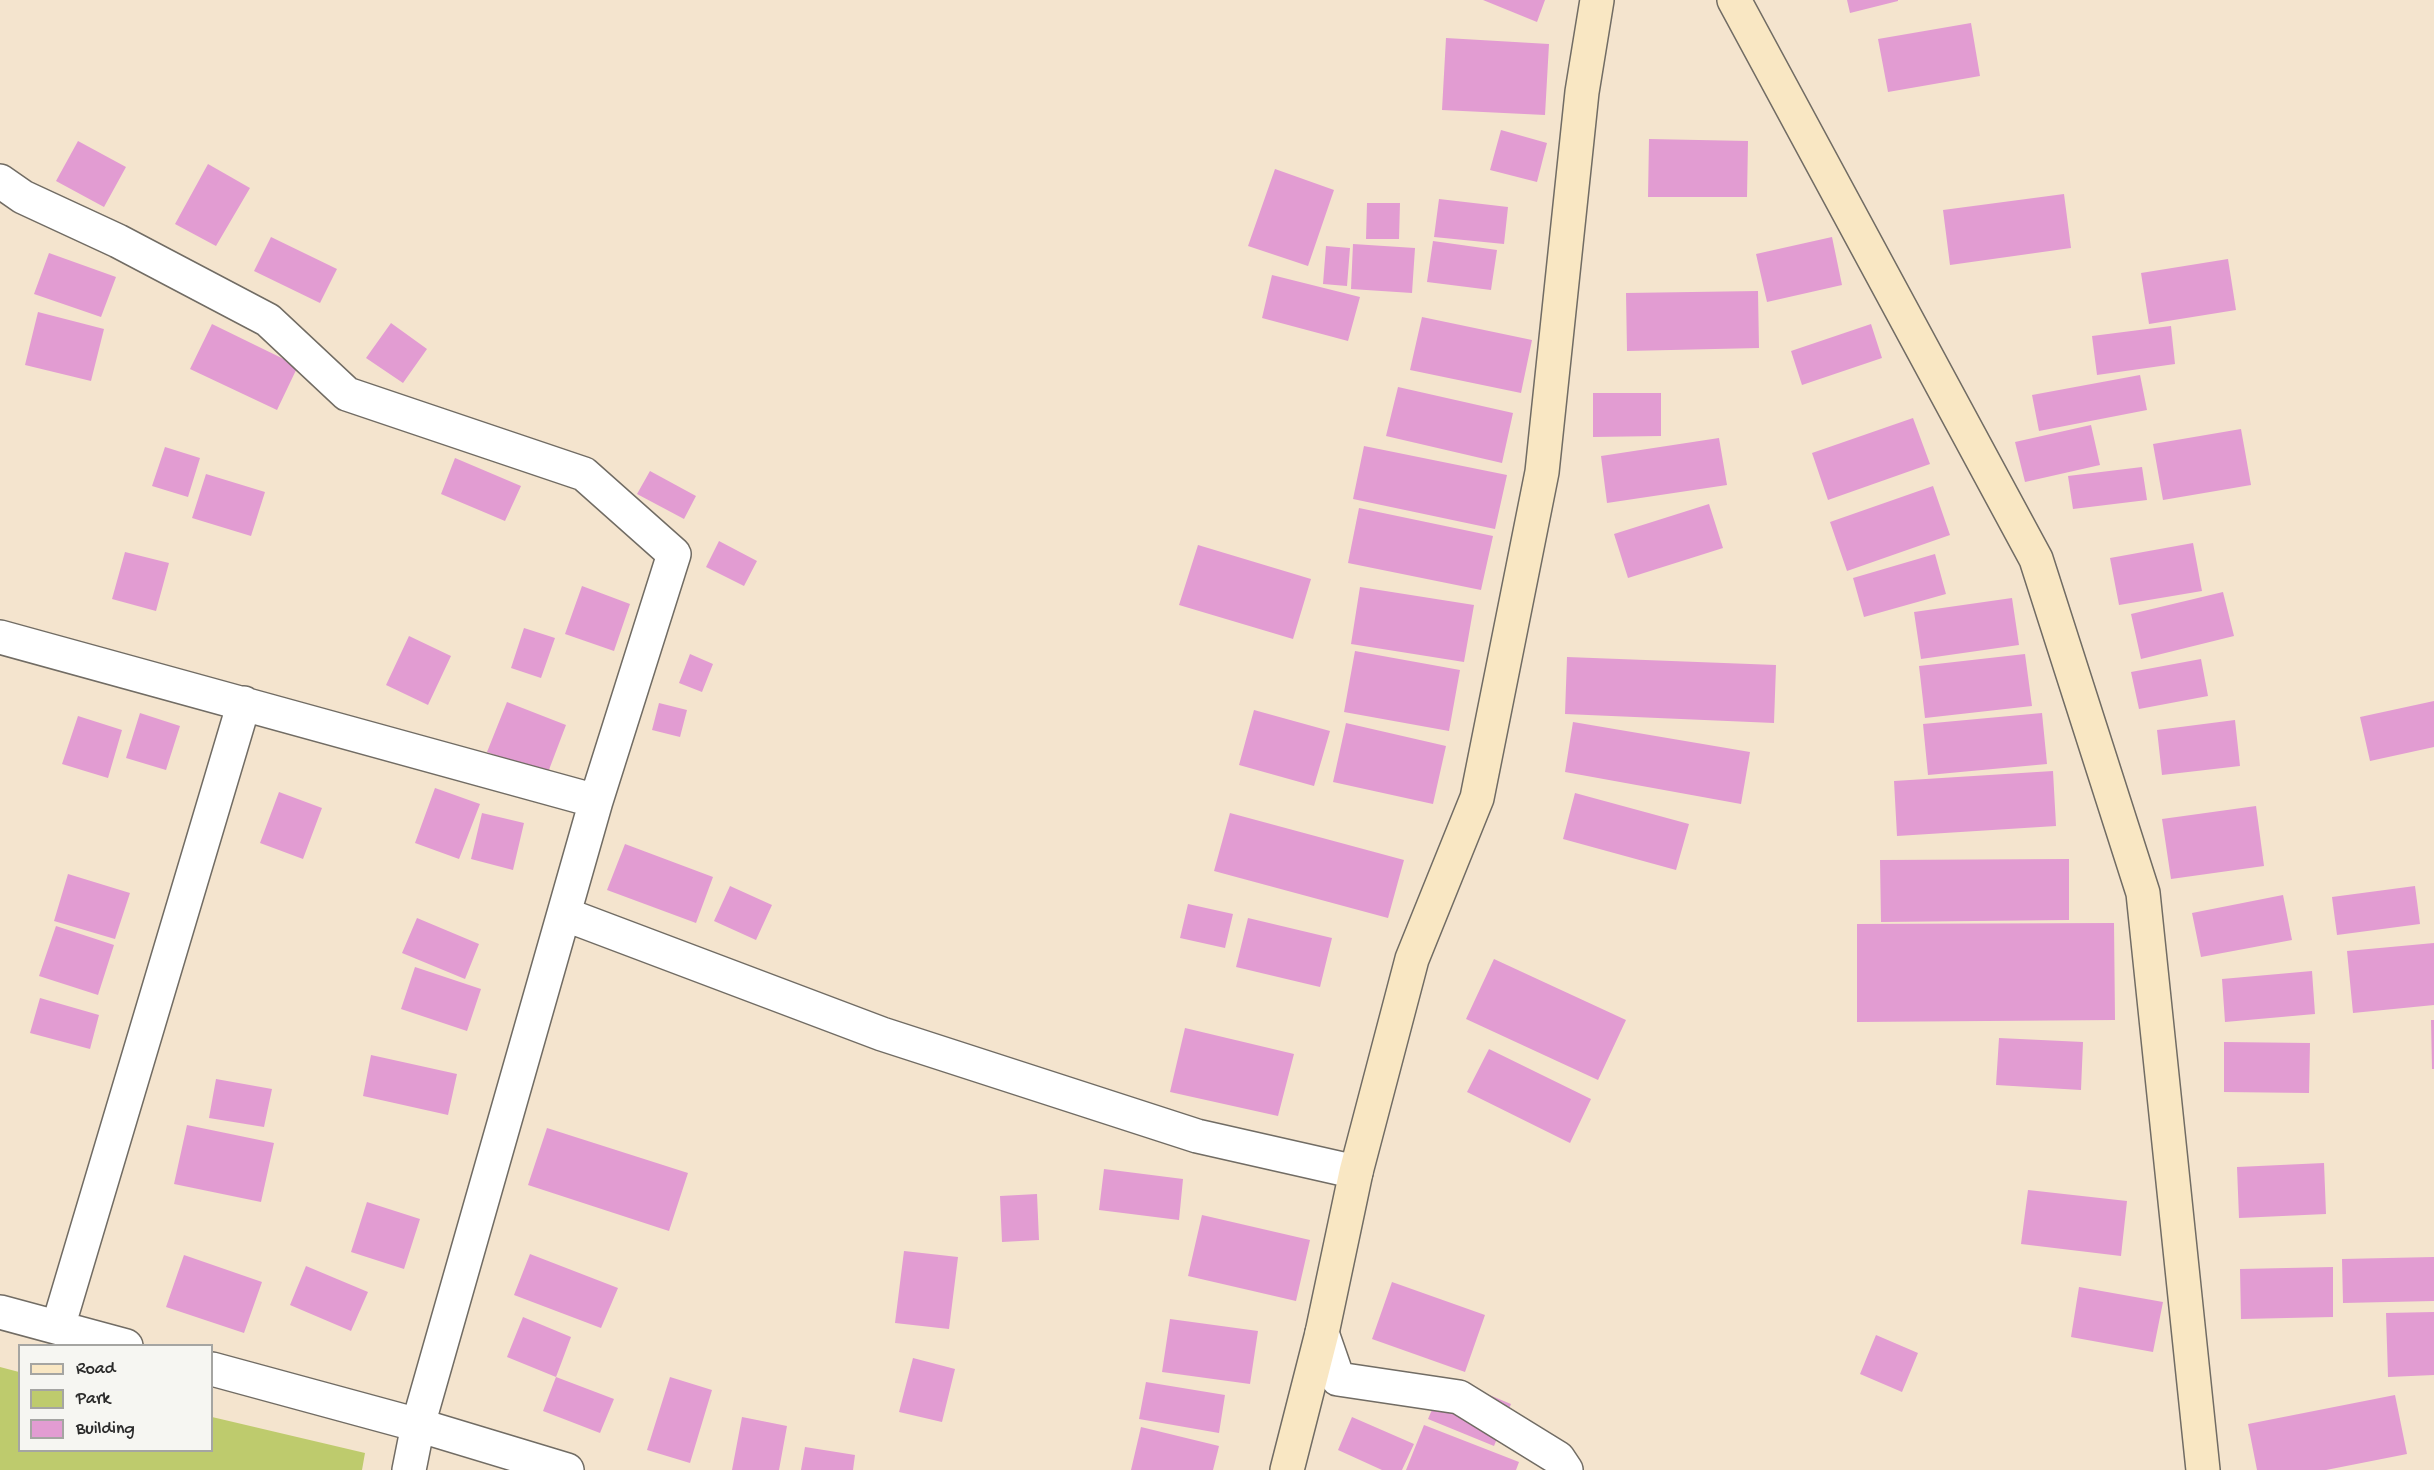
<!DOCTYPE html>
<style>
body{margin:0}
#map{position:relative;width:2434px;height:1470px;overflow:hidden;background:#f4e4ce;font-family:"Gochi Hand",sans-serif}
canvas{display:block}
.legend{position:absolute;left:18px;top:1344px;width:195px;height:108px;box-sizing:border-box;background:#f6f6f2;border:2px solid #a5a5a2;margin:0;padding:8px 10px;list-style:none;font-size:18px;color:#2b2b2b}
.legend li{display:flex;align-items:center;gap:12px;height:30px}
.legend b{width:30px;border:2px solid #a5a5a2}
</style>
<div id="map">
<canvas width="2434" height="1470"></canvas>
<ul class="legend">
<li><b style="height:8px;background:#f9e7c3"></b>Road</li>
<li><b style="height:16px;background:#becb6d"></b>Park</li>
<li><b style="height:16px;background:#e29cd2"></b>Building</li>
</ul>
</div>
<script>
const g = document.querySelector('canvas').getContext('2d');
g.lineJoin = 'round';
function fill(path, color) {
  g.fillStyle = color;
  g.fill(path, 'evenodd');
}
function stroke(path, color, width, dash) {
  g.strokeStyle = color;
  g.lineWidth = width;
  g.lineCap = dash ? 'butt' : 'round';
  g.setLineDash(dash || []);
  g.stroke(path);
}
const green = new Path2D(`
 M0,1367L19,1372L20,1450H212V1417L365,1453L362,1470H0Z`);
const building = new Path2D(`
 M1483,0H1545L1537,22Z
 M1847,0H1898V1L1850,13Z
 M1971,23L1980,76L1888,92L1878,39Z
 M1446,38L1549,44L1545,115L1442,110Z
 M1501,130L1547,143L1537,182L1490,170Z
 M1649,139L1748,141L1747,197H1648Z
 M78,141L126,167L104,207L56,181Z
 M208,164L250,188L216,246L175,224Z
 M1275,169L1334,190L1308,266L1248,246Z
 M2064,194L2071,248L1950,265L1943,210Z
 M1439,199L1508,207L1504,244L1434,237Z
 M1367,203H1400L1399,239H1366Z
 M271,237L337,269L320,303L254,271Z
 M1832,237L1842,285L1767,302L1756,254Z
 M1433,241L1497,250L1491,290L1427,282Z
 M1353,244L1415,248L1412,293L1351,289Z
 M1326,246L1350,248L1347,286L1323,284Z
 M49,253L116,277L101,317L34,294Z
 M2228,259L2236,310L2149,324L2141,273Z
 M1272,275L1360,297L1348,341L1262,318Z
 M1758,291L1759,348L1627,351L1626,293Z
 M38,312L104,329L91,381L25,365Z
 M1422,317L1532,340L1521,393L1410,370Z
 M391,323L427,349L403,383L366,358Z
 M212,324L298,366L277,410L190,369Z
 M1871,324L1882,358L1802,385L1791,351Z
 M2171,326L2175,364L2097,375L2092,336Z
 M2140,375L2147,410L2039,431L2032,395Z
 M1398,387L1513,413L1502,463L1386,436Z
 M1593,393H1661V436L1593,437Z
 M1913,418L1930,464L1828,500L1812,453Z
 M2091,425L2100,465L2025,482L2015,442Z
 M2241,429L2251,485L2163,500L2153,444Z
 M1719,438L1727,485L1607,503L1601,456Z
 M1364,446L1507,475L1495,529L1353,499Z
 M165,447L200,458L188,497L152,486Z
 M455,458L521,486L505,521L441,494Z
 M2142,467L2147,500L2073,509L2068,476Z
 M650,471L696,496L684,519L637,494Z
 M206,474L265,492L251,536L192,518Z
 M1933,486L1950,535L1847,571L1830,522Z
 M1709,504L1723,548L1628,578L1614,534Z
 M1359,508L1493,536L1481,590L1348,563Z
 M719,541L757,561L744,586L706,567Z
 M2193,543L2202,591L2119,605L2110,558Z
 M1198,545L1311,579L1293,639L1179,605Z
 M125,552L169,563L156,611L112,599Z
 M1935,554L1946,594L1864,617L1853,578Z
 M582,586L630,604L614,651L565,634Z
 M1360,587L1474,605L1464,662L1351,644Z
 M2223,592L2234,636L2141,659L2131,614Z
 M2012,598L2019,645L1921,659L1914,612Z
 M524,628L555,638L541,678L511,668Z
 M409,636L451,656L428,705L386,685Z
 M1355,651L1460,670L1449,731L1344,712Z
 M690,654L713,664L702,692L679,683Z
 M2025,654L2032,706L1925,718L1919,666Z
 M1567,657L1776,665L1774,723L1565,714Z
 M2201,659L2208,696L2139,709L2131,672Z
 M2434,701V747L2370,761L2360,717Z
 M507,702L566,725L547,775L487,752Z
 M659,703L687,710L680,737L652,730Z
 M1254,710L1330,731L1314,786L1239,765Z
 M140,713L180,726L166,770L126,758Z
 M2042,713L2047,764L1928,775L1923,724Z
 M78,716L122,730L108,778L62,764Z
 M2235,720L2240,766L2162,775L2157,730Z
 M1573,722L1750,752L1741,804L1565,772Z
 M1346,723L1446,746L1433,804L1333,782Z
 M2053,771L2056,826L1897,836L1894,781Z
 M435,788L480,804L459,859L415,843Z
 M279,792L322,808L303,859L260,843Z
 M1575,793L1689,824L1676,870L1563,839Z
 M2256,806L2264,866L2171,879L2162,819Z
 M482,813L524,823L513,870L471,859Z
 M1230,813L1404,860L1388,918L1214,871Z
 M625,844L713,877L696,923L607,890Z
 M2069,859V920L1881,922L1880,860Z
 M68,874L130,893L115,939L54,921Z
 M730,886L772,905L756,940L714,921Z
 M2415,886L2420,924L2337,935L2332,897Z
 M2283,895L2292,940L2201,957L2192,913Z
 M1188,904L1233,914L1225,948L1180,938Z
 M417,918L479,944L465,979L402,953Z
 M1248,918L1332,938L1320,987L1236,967Z
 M2114,923L2115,1020L1857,1022V924Z
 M56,926L114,945L98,995L39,976Z
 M2434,943V1005L2353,1013L2347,951Z
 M1494,959L1626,1020L1598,1080L1466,1019Z
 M415,967L481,989L467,1031L401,1009Z
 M2312,971L2315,1014L2225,1022L2222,979Z
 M40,998L99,1015L90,1049L30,1033Z
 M2431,1020H2434V1069H2432Z
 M1185,1028L1294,1054L1278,1116L1170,1092Z
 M1999,1038L2083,1042L2081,1090L1996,1085Z
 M2224,1042L2310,1043L2309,1093L2224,1092Z
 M1489,1049L1591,1099L1570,1143L1467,1092Z
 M371,1055L457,1074L448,1115L363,1096Z
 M216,1079L272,1089L264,1127L209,1118Z
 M187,1125L274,1143L261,1202L174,1184Z
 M547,1128L688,1173L669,1231L528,1185Z
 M2324,1163L2326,1214L2239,1218L2237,1167Z
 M1104,1169L1183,1179L1179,1220L1099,1210Z
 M2028,1190L2127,1201L2121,1256L2021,1244Z
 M1037,1194L1039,1240L1002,1242L1000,1196Z
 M367,1202L420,1219L404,1269L351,1252Z
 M1202,1215L1310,1240L1296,1301L1188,1276Z
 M904,1251L958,1257L949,1329L895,1323Z
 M530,1254L618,1288L601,1328L514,1295Z
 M184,1255L262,1282L244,1333L166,1307Z
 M2434,1257V1301L2343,1303L2342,1259Z
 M306,1266L368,1292L351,1331L290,1305Z
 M2333,1267V1317L2241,1319L2240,1269Z
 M1392,1282L1485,1315L1465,1372L1372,1339Z
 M2079,1287L2163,1302L2153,1352L2071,1337Z
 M2434,1312V1375L2388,1377L2386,1313Z
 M523,1317L571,1337L556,1377L507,1357Z
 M1170,1319L1258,1331L1250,1384L1162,1372Z
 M1876,1335L1918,1353L1902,1392L1860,1374Z
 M913,1358L955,1369L942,1422L899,1412Z
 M556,1377L614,1399L600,1433L543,1411Z
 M670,1377L712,1390L690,1463L647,1450Z
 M1446,1377L1511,1404L1494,1446L1428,1419Z
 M1146,1382L1225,1395L1219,1433L1139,1419Z
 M2395,1395L2407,1454L2326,1470H2257L2248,1424Z
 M742,1417L787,1426L779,1470H732Z
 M1352,1417L1414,1444L1402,1470H1382L1338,1450Z
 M1424,1425L1519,1462L1516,1470H1406Z
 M1141,1427L1219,1446L1213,1470H1131Z
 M805,1447L855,1455L853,1470H801Z`);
const street = new Path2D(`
 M0,181L23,197L118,241L268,320L347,394L584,474L674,554L596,801
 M0,637L596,801L418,1425L567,1470
 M564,914L882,1034L1197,1136L1356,1172
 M0,1312L126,1346
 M58,1327L244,703
 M1322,1333L1338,1379L1459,1397L1558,1458L1566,1470
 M212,1369L418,1425L409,1470`);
const secondary = new Path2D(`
 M1734,0L2036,559L2143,893L2203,1470
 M1287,1470L1322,1333L1356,1172L1412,959L1477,798L1542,472L1582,92L1597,0`);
fill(green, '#becb6d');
fill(building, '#e29cd2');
stroke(street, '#716c64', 36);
stroke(secondary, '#716c64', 36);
stroke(street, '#fff', 33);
stroke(secondary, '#f9e7c3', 33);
</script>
